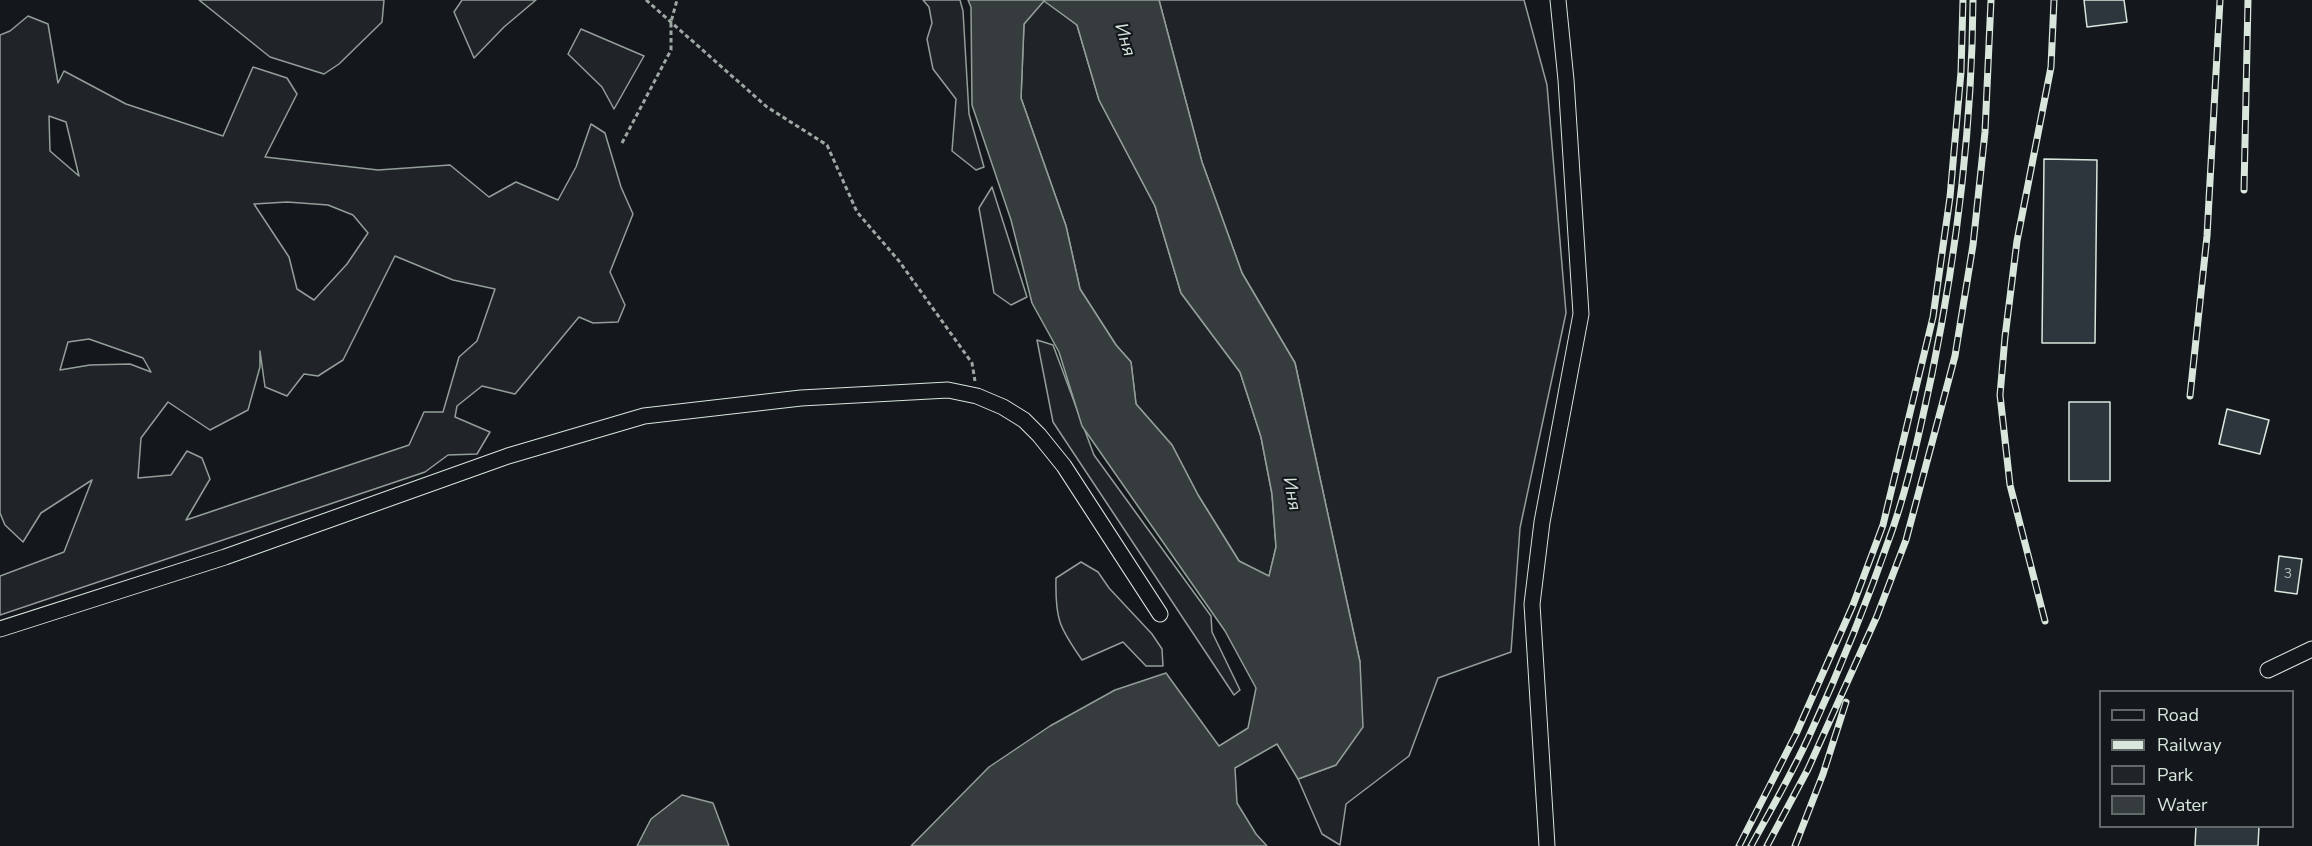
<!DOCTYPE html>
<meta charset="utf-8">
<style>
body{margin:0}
#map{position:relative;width:2312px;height:846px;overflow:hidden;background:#14181c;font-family:"Nunito Sans",sans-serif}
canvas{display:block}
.legend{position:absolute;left:2099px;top:690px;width:195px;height:138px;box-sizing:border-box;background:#14181c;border:2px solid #626a69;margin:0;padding:8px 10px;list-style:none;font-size:18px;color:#d8e6dc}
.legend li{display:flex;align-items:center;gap:12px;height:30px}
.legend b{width:30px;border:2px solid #626a69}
</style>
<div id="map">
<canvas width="2312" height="846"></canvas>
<ul class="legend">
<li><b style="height:8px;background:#14181c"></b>Road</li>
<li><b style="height:8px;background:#d8e6dc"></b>Railway</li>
<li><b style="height:16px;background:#202428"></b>Park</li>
<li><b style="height:16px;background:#363b3e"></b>Water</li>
</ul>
</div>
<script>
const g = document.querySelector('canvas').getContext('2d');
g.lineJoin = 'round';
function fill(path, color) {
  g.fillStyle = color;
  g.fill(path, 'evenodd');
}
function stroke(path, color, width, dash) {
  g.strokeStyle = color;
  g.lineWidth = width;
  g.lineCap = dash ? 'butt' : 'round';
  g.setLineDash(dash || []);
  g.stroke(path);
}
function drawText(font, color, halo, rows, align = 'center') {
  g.font = font + ' "Nunito Sans",sans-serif';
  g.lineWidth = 4.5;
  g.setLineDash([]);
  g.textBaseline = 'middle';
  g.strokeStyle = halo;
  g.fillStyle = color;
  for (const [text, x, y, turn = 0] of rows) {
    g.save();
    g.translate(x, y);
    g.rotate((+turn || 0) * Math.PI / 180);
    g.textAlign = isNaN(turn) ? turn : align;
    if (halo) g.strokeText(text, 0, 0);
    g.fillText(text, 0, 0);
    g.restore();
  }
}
const green = new Path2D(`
 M199,0H384L382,22L339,64L324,74L270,57Z
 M462,0H536L504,27L474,58L454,12Z
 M923,0H960L963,11L969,114L984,167L976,170L952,151L956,99L933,69L927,39L932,23L929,7Z
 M1044,0L1077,25L1099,100L1155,206L1181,293L1240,372L1261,437L1272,494L1276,547L1269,577L1239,561L1198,495L1172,445L1136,404L1131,362L1116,345L1080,289L1066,226L1021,98L1024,24Z
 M1159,0H1524L1547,85L1566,313L1520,528L1511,652L1438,678L1409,756L1346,804L1340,845L1322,834L1298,779L1336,765L1360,662L1295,363L1242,273L1202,162Z
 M28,16L48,24L58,83L64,71L126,104L223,136L253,67L287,78L297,94L265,157L378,170L450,165L489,197L516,182L558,200L576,167L591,124L605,133L621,187L633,214L610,272L625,305L618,322L593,323L579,317L515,394L482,386L457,406L455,417L490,432L477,454L448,455L425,472L0,615V576L64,552L92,480L41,513L23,542L5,525L0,513V35L10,31ZM49,116L66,122L79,176L50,151ZM287,202L328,205L353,215L368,233L347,264L314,300L297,289L289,257L254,204ZM395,256L453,280L495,289L477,341L459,357L443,412H424L409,445L186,520L210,479L202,458L187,451L171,475L138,478L141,438L168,402L210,430L248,410L260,367V351L265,387L287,396L304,374L318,376L343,360ZM89,339L143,358L151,372L130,364L90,365L60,370L68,342Z
 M581,29L644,56L614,109L602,87L568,54Z
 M992,187L1027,297L1011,305L994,293L979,208Z
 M1037,340L1053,345L1094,455L1211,616L1212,632L1240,690L1234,695L1053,422Z
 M1081,562L1098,572L1109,588L1152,634L1162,649L1163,666H1146L1123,642L1082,660C1059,627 1055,619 1056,578Z`);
const water = new Path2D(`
 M968,0H1159L1202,162L1242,273L1295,363L1360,662L1363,727L1336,765L1298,779L1277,744L1235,768L1237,803L1256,834L1267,846H911L989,767L1050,726L1115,690L1166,673L1219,746L1248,728L1256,688L1225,631L1082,426L1059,352L1032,303L1011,220L972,105L971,7ZM1044,1L1077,25L1099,100L1155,206L1181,293L1240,372L1261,437L1272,494L1276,547L1269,576L1239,561L1198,495L1172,445L1136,404L1131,362L1116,345L1080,289L1066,226L1021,98L1024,24Z
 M682,795L713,803L729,846H637L651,819Z`);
const building = new Path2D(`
 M2084,0H2124L2127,22L2087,27Z
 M2044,159L2097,160L2095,343H2042Z
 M2069,402H2110V481H2069Z
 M2227,409L2269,420L2260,454L2219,444Z
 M2279,556L2302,559L2297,594L2275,591Z
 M2196,826H2259L2258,846H2195Z`);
const path = new Path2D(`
 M646,0L767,107L827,145L857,212L899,261L972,363L975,381
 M622,143L671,50V22L677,0`);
const street = new Path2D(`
 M0,629L225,557L508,456L644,416L801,398L948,390L977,396L1003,407L1024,420L1039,435L1064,466L1160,614
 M2268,670L2312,649
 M1547,846L1532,604L1542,522L1581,314L1566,80L1558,0`);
const rail = new Path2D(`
 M2244,190L2248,0
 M2190,396L2207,236L2220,0
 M2045,621L2010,485L2000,395L2005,337L2017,241L2051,67L2054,0
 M1739,846L1796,734L1853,605L1883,525L1933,317L1950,197L1961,72L1963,0
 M1751,846C1771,809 1793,772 1810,734C1841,667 1869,597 1893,528C1910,478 1921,425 1932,374C1957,251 1972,125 1973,0
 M1767,846L1808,769L1877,616L1906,540L1933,439L1955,356L1973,245L1985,132L1991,0
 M1795,846L1823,774L1846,702`);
const numberNames = [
 ["3",2288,575]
];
const waterNames = [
 ["Иня",1124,40,73],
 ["Иня",1291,494,79]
];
fill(green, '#202428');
stroke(green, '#939e99', 1.5);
fill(water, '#363b3e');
stroke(water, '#939e99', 1.5);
fill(building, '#2c363c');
stroke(building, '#d8e6dc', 1.5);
stroke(street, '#d8e6dc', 17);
stroke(path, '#9da8a2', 3, [4.5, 3]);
stroke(street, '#14181c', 15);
stroke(rail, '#d8e6dc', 7);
stroke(rail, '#14181c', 4.5, [14]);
drawText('14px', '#adbab4', null, numberNames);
drawText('italic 18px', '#d8e6dc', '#14181c', waterNames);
</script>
